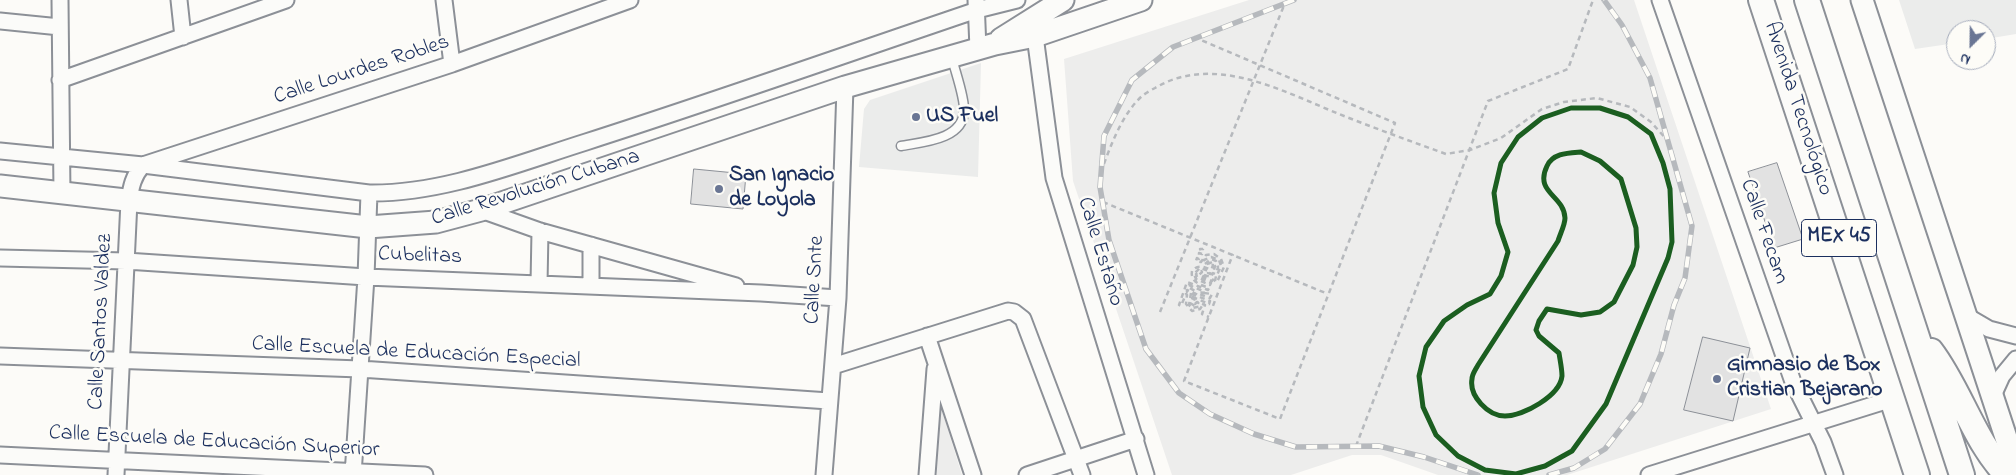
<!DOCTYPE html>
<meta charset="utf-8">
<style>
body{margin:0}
#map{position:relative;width:2016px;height:475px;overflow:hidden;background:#fcfbf8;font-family:"Indie Flower",sans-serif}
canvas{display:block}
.north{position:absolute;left:1946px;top:20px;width:50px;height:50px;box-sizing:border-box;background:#fdfcf7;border:1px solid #a3aaba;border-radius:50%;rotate:203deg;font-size:14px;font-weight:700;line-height:20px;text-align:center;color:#1b2f5e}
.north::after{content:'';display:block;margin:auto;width:18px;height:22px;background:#6a7694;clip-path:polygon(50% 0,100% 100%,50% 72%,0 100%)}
</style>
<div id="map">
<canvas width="2016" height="475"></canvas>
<div class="north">N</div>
</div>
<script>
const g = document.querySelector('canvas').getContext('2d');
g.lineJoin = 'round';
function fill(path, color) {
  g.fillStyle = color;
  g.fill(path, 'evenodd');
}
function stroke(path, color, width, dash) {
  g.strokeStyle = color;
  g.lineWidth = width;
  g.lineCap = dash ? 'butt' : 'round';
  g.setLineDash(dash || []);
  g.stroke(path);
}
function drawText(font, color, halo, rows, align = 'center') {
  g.font = font + ' "Indie Flower",sans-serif';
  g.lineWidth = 5;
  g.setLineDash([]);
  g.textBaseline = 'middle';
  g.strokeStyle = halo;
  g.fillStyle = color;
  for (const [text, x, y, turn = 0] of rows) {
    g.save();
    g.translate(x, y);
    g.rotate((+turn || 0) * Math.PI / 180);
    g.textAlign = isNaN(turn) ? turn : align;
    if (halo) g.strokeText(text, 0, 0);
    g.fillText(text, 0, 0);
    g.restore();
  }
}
const built = new Path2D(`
 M1899,0H2016V34L1986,39V30H1956V43L1915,49Z
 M981,63L978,177L859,167L864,109L870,100Z`);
const green = new Path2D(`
 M1249,0H1634L1771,409L1567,475H1438L1381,455H1352L1291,475H1172L1073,181L1064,59Z
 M938,398L962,475H937Z`);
const building = new Path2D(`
 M1777,163L1803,239L1774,248L1748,172Z
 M694,169L746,174L743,209L691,204Z
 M1703,337L1750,348L1733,421L1684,410Z`);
const path = new Path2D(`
 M1194,37L1395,123L1280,419L1184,381L1233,254
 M1101,172C1110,147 1122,114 1142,96C1146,93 1151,90 1155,88C1214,53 1282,91 1339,114C1374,128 1410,141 1446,154L1470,150L1501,138L1542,109L1564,102L1597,98L1630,107L1651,122L1667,140
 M1103,202L1328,294
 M1191,293L1189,305L1192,308L1202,306L1200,309L1192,311L1186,304L1187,295L1186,294L1181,306L1179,305L1187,282L1208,290L1209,288C1201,285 1190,282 1192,271C1197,265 1202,266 1209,269L1208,273L1210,274L1213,265L1210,266L1208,264L1212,262L1215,266L1214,270L1217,271L1218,267L1216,261L1211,259L1205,264L1203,263L1204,260L1211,257L1219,260L1221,266L1217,275L1213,273L1211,277L1204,275L1206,270L1200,268L1194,274L1196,279L1210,285L1211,283L1197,277L1196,274L1201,271L1202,272L1199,275L1212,281L1216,276L1215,281L1217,282L1224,267L1221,259L1214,254L1206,255L1201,262L1196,261L1197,258L1199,259V253L1202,254V252L1200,249H1203L1205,243
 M1204,293L1212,294L1210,298L1199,294L1200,292L1204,293L1205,292L1189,285L1188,287L1197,292L1196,294L1187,290V292L1210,301L1209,304L1195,298L1193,303L1195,304L1197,302L1205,305L1202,314L1209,317
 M1194,295L1190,303L1195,306L1199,302
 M1160,312L1285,3
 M1356,446L1488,101L1568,69L1593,0`);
const lane = new Path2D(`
 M901,146C922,142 963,140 964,111C965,98 955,71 952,58`);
const street = new Path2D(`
 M60,0L62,193
 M179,0L183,37
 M444,0L452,64
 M976,0L978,49
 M1660,0L1793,382L1823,442L1835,475
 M0,21L60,27
 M1035,36L1054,178L1146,475
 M60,80L286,0
 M0,151L143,165L369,193L366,277L353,475
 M369,193C443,194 516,164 586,142C717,100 847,54 977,10L1017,0
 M481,210L540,231L736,286
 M591,245V286
 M0,258L126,261L366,277L761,293L838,298
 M539,284L540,231
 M1965,315L1989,329L2016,336
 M927,336L973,475
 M0,356L360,369L829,401
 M833,366L1008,311L1014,312L1023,319L1082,475
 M1992,398L2002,376L2016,359
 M0,455L425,475
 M116,475L129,201C131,187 133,176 143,165L452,64L630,0
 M824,475L838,298L845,87
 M927,475L935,369
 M1027,475L1136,439
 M1649,475L1892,399`);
const secondary = new Path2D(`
 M1862,0L2016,468
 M1001,39L1063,0
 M0,186L368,227L436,222L481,210L845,87L995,44L1035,36L1141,0`);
const primary = new Path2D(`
 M1761,0L1917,475
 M1807,0L1962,475
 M1931,351C1960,389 1974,442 2007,475`);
const rail = new Path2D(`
 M1294,0L1173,47L1132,80L1104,136L1100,187L1109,240L1146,349L1179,393L1210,414L1254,434L1296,447L1379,446L1424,457L1478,475
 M1549,475L1574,468L1605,449L1640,404L1661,354L1674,305L1685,278L1692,226L1650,78L1622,25L1604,0`);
const cycleway = new Path2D(`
 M1571,108H1600L1628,117L1651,134L1663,163L1670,189L1672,242L1668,258L1606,404L1572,451L1545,466L1516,474L1485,470L1458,456L1436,435L1423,407L1419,376L1426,347L1444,321L1467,305L1490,294L1501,276L1508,252L1498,223L1494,193L1501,163L1518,137L1542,118Z
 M1581,152L1600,161L1621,179L1636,228L1637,247L1633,265L1614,302L1600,312L1581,315L1547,309L1539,321L1536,330L1539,336L1559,353C1560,360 1562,369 1562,376C1560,396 1523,416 1505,416C1488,416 1469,396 1472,379C1472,374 1476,369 1478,365L1558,241C1560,234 1565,225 1565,218C1564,195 1534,193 1547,166C1553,153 1568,153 1581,152Z`);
const markers = [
 [916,117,5,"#6a7694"],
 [719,189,5,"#6a7694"],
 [1717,379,5,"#6a7694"]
];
const shields = [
 [1839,238,75]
];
const shieldNames = [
 ["MEX 45",1839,238]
];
const streetNames = [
 ["Calle Lourdes Robles",362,71,-18],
 ["Avenida Tecnológico",1797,109,72],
 ["Calle Revolución Cubana",536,189,-17],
 ["Calle Fecam",1763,232,71],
 ["Calle Estaño",1099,252,73],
 ["Cubelitas",420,257,2],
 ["Calle Snte",816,280,-87],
 ["Calle Santos Valdez",102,322,-87],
 ["Calle Escuela de Educación Especial",416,354,3],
 ["Calle Escuela de Educación Superior",214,443,3]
];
const poiNames = [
 ["US Fuel",926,117],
 ["San Ignacio",729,176],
 ["de Loyola",729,201],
 ["Gimnasio de Box",1727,366],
 ["Cristian Bejarano",1727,391]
];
fill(built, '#ebeceb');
fill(green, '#ededec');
fill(building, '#e2e2e2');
stroke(building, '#8c9097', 1);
stroke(lane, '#8c9097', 11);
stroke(street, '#8c9097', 19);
stroke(secondary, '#8c9097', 25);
stroke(primary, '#8c9097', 28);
stroke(path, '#b6b9bd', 2.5, [5, 4]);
stroke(lane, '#fbfbf9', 8);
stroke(street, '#fbfbf9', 15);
stroke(secondary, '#fbfbf9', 21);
stroke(primary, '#fbfbf9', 24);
stroke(rail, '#b6b9bd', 5.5);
stroke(rail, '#fdfcf7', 4, [11]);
stroke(cycleway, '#1b5e20', 5);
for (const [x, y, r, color] of markers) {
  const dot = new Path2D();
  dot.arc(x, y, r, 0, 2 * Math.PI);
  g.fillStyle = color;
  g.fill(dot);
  stroke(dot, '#fdfcf7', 2);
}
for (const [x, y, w] of shields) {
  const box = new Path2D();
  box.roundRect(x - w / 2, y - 18.5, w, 37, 4);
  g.fillStyle = '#fdfcf7';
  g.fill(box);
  stroke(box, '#1b2f5e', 1);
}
drawText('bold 21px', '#1b2f5e', null, shieldNames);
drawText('22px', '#1b2f5e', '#fdfcf7', streetNames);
drawText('bold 22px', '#1b2f5e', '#fdfcf7', poiNames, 'left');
</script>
